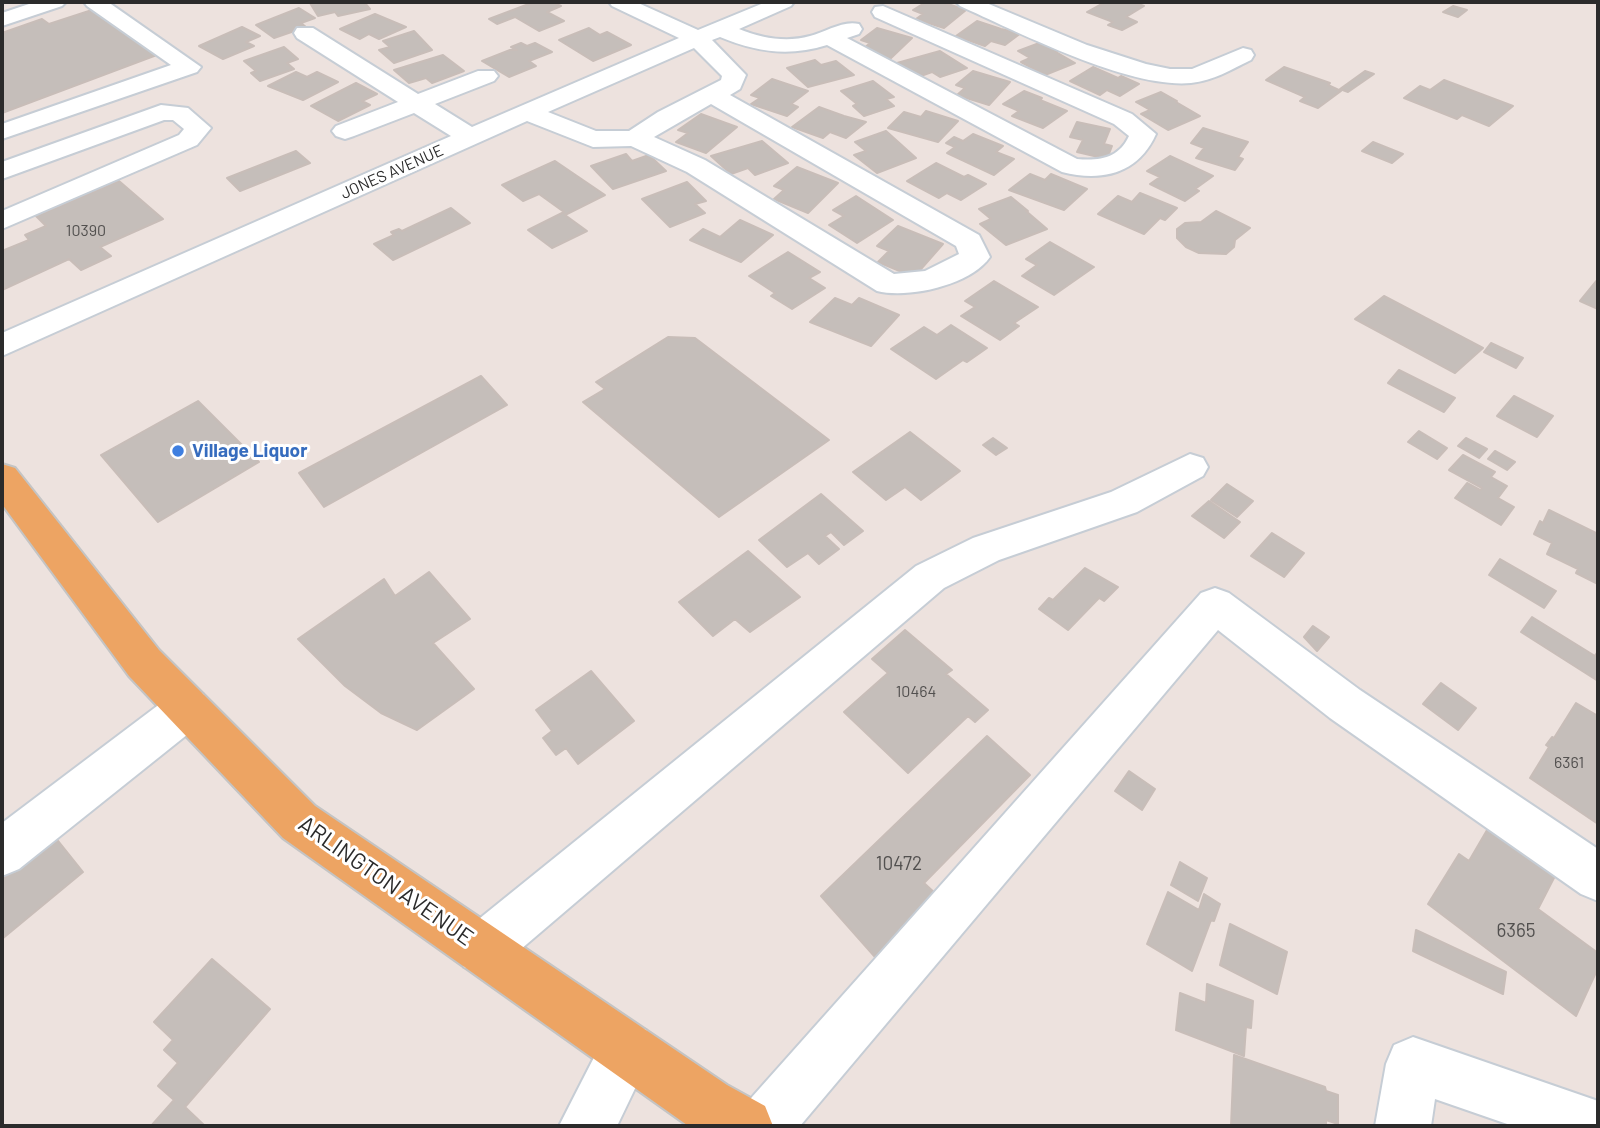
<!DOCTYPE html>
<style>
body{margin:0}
#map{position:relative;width:1600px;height:1128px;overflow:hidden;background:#ede2de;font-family:Barlow,sans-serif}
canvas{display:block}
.frame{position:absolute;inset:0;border:4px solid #2b2b2b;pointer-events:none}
</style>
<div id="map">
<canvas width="1600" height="1128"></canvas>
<div class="frame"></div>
</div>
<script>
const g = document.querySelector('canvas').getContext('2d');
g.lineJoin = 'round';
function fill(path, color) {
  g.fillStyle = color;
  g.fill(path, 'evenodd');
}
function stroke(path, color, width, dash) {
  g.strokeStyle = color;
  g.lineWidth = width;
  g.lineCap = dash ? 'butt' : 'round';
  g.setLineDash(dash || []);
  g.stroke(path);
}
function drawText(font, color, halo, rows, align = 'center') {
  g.font = font + ' Barlow,sans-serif';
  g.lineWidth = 6;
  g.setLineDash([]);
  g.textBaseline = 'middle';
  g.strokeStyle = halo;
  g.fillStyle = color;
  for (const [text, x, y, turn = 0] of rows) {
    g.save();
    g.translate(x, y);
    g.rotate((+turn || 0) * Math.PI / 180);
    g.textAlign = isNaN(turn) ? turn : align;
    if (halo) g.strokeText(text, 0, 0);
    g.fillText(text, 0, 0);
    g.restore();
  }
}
const building = new Path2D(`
 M317,2H364L370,9L338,16L335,12L318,16L310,3Z
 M534,2H552L561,6L547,12L564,21L539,31L515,17L497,24L489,19Z
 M926,2H942L966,10L944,28L916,19L923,14L913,10Z
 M1105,2H1133L1144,6L1126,17L1137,22L1122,30L1108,25L1113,22L1087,12Z
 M1453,6L1467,10L1458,17L1443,12Z
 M299,8L315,18L301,23L306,27L274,38L256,25Z
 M95,9L162,53L2,113V33L42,19L49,24Z
 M375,14L406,27L379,39L369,34L360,39L340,29Z
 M977,21L1001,29L1021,33L1005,45L991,41L985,46L956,36Z
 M242,27L260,36L246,42L254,46L223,59L199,46Z
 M589,28L600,35L607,32L631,45L593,61L559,40Z
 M877,28L912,38L890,59L862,50L870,43L861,40Z
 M414,31L432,50L394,63L379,50L390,47L383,41Z
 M1042,42L1058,51L1056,52L1075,63L1045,75L1021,62L1030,58L1018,51Z
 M521,43L527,46L535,43L552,52L529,61L536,66L509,77L482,61L510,50H517L511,47Z
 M284,47L298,59L287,63L294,69L260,81L251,73L256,71L244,61Z
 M940,51L967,68L940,77L932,72L918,77L897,63Z
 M443,55L464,71L432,83L426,78L409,83L394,70Z
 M815,60L821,65L836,61L854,75L808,87L787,68Z
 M1093,67L1118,78L1121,76L1139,84L1120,96L1107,90L1100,95L1070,81Z
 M1284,67L1330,83L1328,85L1341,91L1318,108L1300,101L1305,97L1266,80Z
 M973,71L1010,82L989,105L957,95L965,88L956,85Z
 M1365,71L1374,74L1348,92L1340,89Z
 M296,72L307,77L317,72L338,82L303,100L268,86Z
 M772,79L808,91L791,104L798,107L787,116L751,104L760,98L751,95Z
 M1444,80L1513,106L1489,126L1462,115L1457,119L1404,98L1420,86L1430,90Z
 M873,81L894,97L886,99L894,106L864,116L853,106L857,104L841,91Z
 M356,83L377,94L362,101L370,105L338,121L311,106Z
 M1024,91L1042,98L1040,100L1067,111L1043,128L1012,116L1019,111L1003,104Z
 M1161,92L1177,101L1176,102L1200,116L1168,130L1141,114L1150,110L1136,102Z
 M819,107L844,116L866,122L846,138L830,132L823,138L792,127Z
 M926,111L958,121L938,142L888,128L904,112L921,117Z
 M701,114L737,127L706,153L676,142L688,133L678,130Z
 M1077,122L1110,129L1104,144L1112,146L1107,159L1077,152L1083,140L1070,137Z
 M1203,128L1248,142L1238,157L1243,159L1235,170L1196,158L1204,148L1191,143Z
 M886,131L916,158L877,173L854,155L866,151L855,142Z
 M973,134L1003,146L996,152L1014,159L994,175L947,153L955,147L946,143L954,137L963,141Z
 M762,141L788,163L755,175L748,168L731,174L711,156Z
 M1373,142L1403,154L1392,163L1362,151Z
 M296,151L310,163L240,191L227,178Z
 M626,154L632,161L649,155L666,171L613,189L591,166Z
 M1170,156L1213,176L1195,189L1199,191L1185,201L1150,184L1160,177L1147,171Z
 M555,161L605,195L565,215L587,231L552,248L528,230L564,212L539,194L523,201L502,185Z
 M936,163L964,177L968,175L986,184L961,200L947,193L939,198L907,181Z
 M797,167L838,183L808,213L774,199L784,190L774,186Z
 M1030,174L1045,180L1051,174L1087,189L1064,210L1009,190Z
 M119,181L163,219L100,247L111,256L81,270L69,259L2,290V251L29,240L25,235L46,226L36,216Z
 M687,182L706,201L695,204L705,213L670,227L642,199Z
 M1140,193L1177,208L1165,220L1160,218L1144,234L1098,214L1118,196L1132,202Z
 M856,196L893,220L857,243L829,225L844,216L833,210Z
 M1011,197L1028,211H1026L1047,229L1006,245L980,224L991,219L979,209Z
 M451,208L470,223L393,260L374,244L394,235L391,232L399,229L402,231Z
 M1216,211L1250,228L1235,240L1234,247L1226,254L1199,253L1186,247L1177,238V229L1185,223L1201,222Z
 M740,220L773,235L741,262L690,240L703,229L720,237Z
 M898,226L943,244L914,277L878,262L889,251L877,246Z
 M1050,242L1094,267L1054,295L1022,276L1037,265L1026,259Z
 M788,252L820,272L809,278L825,288L792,309L771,296L775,293L749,276Z
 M1598,279V309L1580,301Z
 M994,281L1038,307L1014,323L1019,326L1000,340L961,316L975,307L965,301Z
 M1384,296L1483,348L1455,373L1355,319Z
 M835,298L852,305L859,298L899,315L871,346L810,322Z
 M951,325L987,348L967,362L963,360L936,379L891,349L924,327L937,335Z
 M668,337L695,338L829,440L719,517L583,402L605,389L596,382Z
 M1491,343L1523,358L1516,368L1484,352Z
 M1399,370L1455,398L1444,412L1388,383Z
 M481,376L507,405L324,507L299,473Z
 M1514,396L1553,416L1537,437L1497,416Z
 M198,401L259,462L158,522L101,455Z
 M1419,431L1447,448L1437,459L1408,442Z
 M910,432L960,471L921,500L905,487L886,500L853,472Z
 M993,438L1007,448L996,455L983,445Z
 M1466,438L1487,449L1479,458L1458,446Z
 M1495,451L1515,462L1507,470L1488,459Z
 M1463,455L1495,472L1491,477L1507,486L1498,498L1514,507L1501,525L1455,498L1467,483L1480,490L1482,488L1449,470Z
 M1227,484L1253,501L1237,517L1211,500Z
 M821,494L863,531L844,545L831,532L825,536L839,549L819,564L808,553L787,567L759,540Z
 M1209,501L1240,522L1224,538L1192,516Z
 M1549,510L1598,534V584L1576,573L1578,569L1547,554L1552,543L1534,534L1540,521L1543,523Z
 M1272,533L1304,553L1284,577L1251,556Z
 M748,551L800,597L750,632L735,619L713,636L679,602Z
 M1500,559L1556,591L1544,608L1489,575Z
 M1085,568L1118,587L1104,601L1099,598L1068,630L1039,609L1049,598L1053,600Z
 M429,572L470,619L433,643L474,689L417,730L381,713L345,686L298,639L384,579L395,596Z
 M1532,617L1595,656L1598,651V681L1521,632Z
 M1313,626L1329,637L1317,651L1304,637Z
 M905,630L952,670L946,674L988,710L975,722L968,716L908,773L844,712L888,673L872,659Z
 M591,671L634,721L578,764L566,748L556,755L543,738L552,731L536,710Z
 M1441,683L1476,708L1458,730L1423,704Z
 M1576,703L1598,716V824L1530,778L1549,747L1546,745L1552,737L1554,738Z
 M987,736L1030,775L924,883L937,895L875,957L821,896Z
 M1129,771L1155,789L1142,810L1115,791Z
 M1490,825L1557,872L1538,909L1598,953V968L1576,1016L1428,904L1459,854L1469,861Z
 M55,837L83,872L2,939V880Z
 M1180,862L1207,878L1198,901L1171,885Z
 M1168,892L1199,910L1204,894L1220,904L1214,921L1211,920L1192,971L1147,944Z
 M1230,924L1287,952L1277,994L1220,965Z
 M1416,930L1506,972L1503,994L1413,951Z
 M212,959L270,1009L185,1107L205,1126H151L174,1100L158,1086L178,1063L164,1050L173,1040L154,1022Z
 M1207,984L1253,1001L1251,1028L1246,1027L1244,1056L1176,1030L1180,993L1206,1003Z
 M1234,1055L1325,1087L1326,1091L1338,1095V1124L1326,1120V1126H1231Z`);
const minor = new Path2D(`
 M35,2H66L62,6L2,26V13Z
 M84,2H108L201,67L197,72L2,139V124L171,65L87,6Z
 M609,2H636L698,30L766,2H794L791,6L739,29C762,38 786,43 810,36C826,32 843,20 859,24L862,29L859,34L847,38L1077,159C1100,161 1119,158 1129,136L1114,124L875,17L872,12L875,7L883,6L1132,114L1156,134C1138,174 1102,182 1062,172L827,45C789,57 756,52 720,37L712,40L746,75L740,89L730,95L979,235L990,257C971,285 908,299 877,291L687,172L631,146L593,147L527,121L2,356V333L451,136L414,113L354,136L345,139L336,136L332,131L336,126L398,102L297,38L294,33L297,28H313L418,94L478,71H494L498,76L494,81L435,104L472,127L679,38L612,6ZM694,48L722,76L721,80L658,112L629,131H596L548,112ZM711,104L956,246L959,254L925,271L894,274L705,160L654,137Z
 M956,2H984L1087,45L1146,64L1170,69H1192L1243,48L1251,50L1254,55L1251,60C1232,69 1213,81 1191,83C1129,89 1018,32 960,6Z
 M161,105L188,108L211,128L197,145L2,229V211L179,135L184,129L173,120H164L2,179V162Z
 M1190,454L1203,458L1208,467L1203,476L1137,512L999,560L944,588L500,967L482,974L464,967L457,949L464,931L916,566L973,538L1111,492Z
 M1215,588L1229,593L1360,690L1598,849V901L1581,894L1330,718L1218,630L800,1126H736L744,1106L1201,593Z
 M188,688L203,694L209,708L203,722L19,869L2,876V823L173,694Z
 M627,1022L646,1030L654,1049L617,1126H559L608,1030Z
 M1413,1037L1598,1101V1126H1513L1435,1099L1431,1126H1375L1386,1064L1394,1045Z`);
const major = new Path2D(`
 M2,464L15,468L159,650L315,806L727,1085L765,1106L773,1126L687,1125L283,838L129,676L2,504Z`);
const markers = [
 [178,451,7,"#3f7fe0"]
];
const farStreetnames = [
 ["JONES AVENUE",392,172,-24]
];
const numberNames = [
 ["10390",86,231],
 ["10464",916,692],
 ["6361",1569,763]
];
const shopNames = [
 ["Village Liquor",192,451]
];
const nearNumbernames = [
 ["10472",899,864],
 ["6365",1516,931]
];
const nearStreetnames = [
 ["ARLINGTON AVENUE",386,881,35]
];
fill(building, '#c5beba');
stroke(building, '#c8bdb8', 2);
stroke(minor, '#c6cdd5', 4);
stroke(major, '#c4c4c4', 4);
fill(minor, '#fff');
fill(major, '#eda463');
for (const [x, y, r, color] of markers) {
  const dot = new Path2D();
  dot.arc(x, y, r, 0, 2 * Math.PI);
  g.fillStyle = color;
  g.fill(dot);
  stroke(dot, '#fff', 2.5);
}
drawText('16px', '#2b2b2b', '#fff', farStreetnames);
drawText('16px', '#52504f', null, numberNames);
drawText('bold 19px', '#366cbe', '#fff', shopNames, 'left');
drawText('19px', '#52504f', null, nearNumbernames);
drawText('23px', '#2b2b2b', '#fff', nearStreetnames);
</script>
